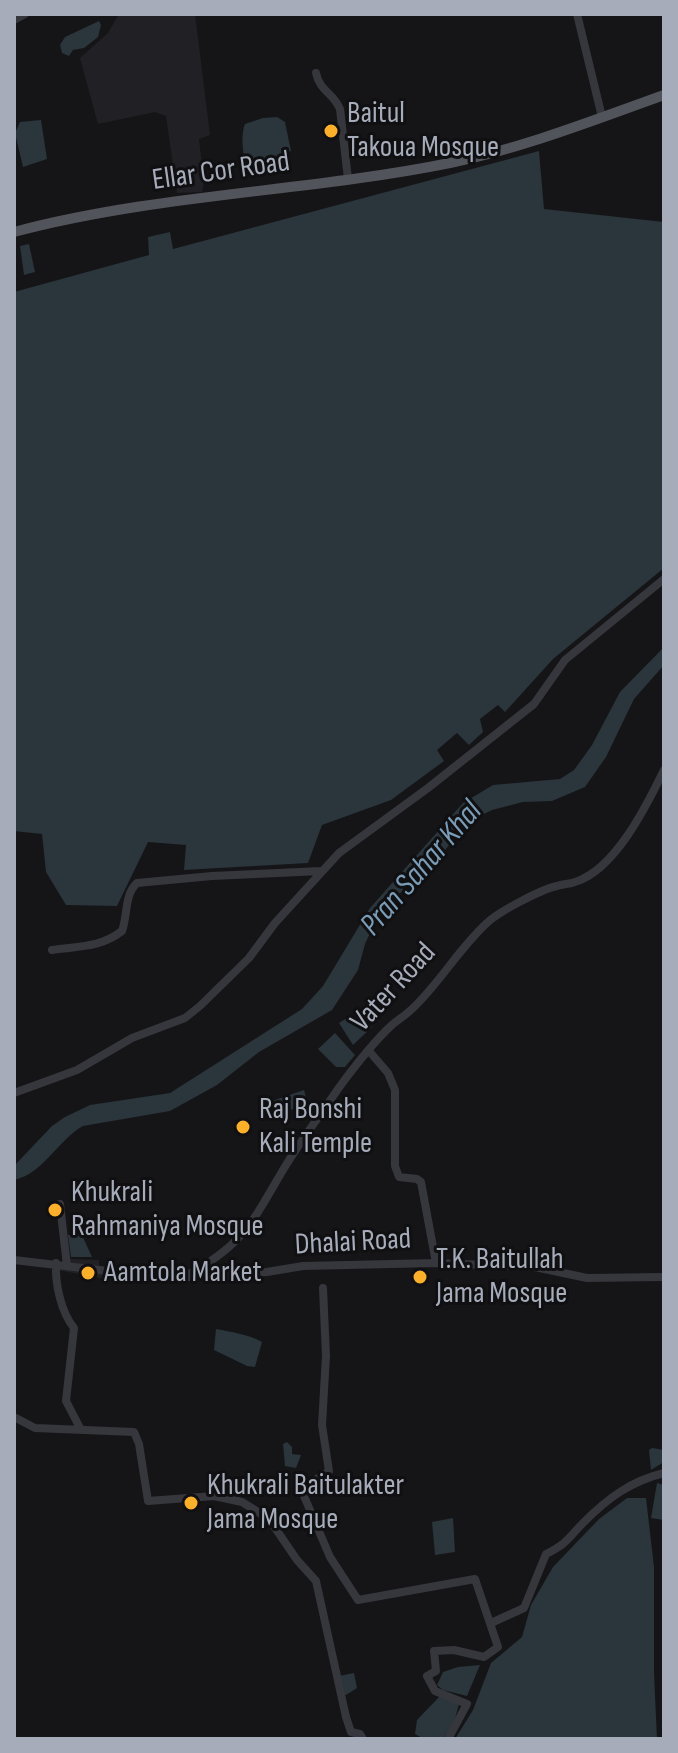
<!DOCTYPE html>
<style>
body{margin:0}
#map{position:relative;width:678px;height:1753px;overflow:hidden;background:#151517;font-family:"Sofia Sans Condensed",sans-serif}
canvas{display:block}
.frame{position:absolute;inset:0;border:16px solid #a6acb9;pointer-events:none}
</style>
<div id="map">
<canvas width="678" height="1753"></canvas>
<div class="frame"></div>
</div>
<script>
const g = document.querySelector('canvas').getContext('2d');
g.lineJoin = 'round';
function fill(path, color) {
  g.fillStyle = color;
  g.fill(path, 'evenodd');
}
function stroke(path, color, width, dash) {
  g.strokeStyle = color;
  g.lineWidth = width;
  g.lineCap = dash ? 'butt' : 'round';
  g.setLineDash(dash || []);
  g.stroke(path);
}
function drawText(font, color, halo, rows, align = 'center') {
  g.font = font + ' "Sofia Sans Condensed",sans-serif';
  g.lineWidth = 6;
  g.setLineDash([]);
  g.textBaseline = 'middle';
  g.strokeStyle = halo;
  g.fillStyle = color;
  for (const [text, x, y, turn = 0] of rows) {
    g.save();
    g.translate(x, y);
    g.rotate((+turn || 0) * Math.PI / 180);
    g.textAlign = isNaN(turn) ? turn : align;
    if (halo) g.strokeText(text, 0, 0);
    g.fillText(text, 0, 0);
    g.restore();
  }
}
const built = new Path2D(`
 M119,14H195L210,135L199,139L204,183L202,192L177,193L166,116L155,112L98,124L80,58L108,33Z
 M69,1259L99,1260V1270L119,1275L118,1281L57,1270Z`);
const water = new Path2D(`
 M99,21L101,25L98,37L84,48L73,50L69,56L62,53L60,45L65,37Z
 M277,117L285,122L291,151L256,165L247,164C242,155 241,133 245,124L263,118Z
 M41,120L47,159L23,167L15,133L20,122Z
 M539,151L544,209L664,222V568L553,659L505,712L498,705L480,719L483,732L469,745L457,733L437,750L444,761L391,800L322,825L308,863L184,870L186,845L148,842L117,906L66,905L46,872L42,834L14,831V292L149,255L148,237L170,232L173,249Z
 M29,244L35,272L24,275L20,246Z
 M664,647V665L634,699L606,757L585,787L552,801L523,802L492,810L478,817L461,831L424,875L399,894L372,929L365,944L358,970L332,1010L259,1052L217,1085L170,1111L83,1126C58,1140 43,1174 14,1180V1166L52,1126L65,1117L90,1105L170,1093L302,1009L323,986L370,908L463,803L493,785L560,779L574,770L592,745L620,692Z
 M347,1018L352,1024L366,1021L372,1027L353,1045L339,1023Z
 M335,1033L355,1055L345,1067H336L318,1049Z
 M304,1090L308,1104L278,1114L269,1102Z
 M68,1235H82L92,1257H71Z
 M216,1329C231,1332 248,1334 262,1342L255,1367L247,1366L214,1350Z
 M287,1442L292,1447V1454L301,1455L296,1468L285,1466L283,1444Z
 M652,1448L664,1450V1462L651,1470L649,1450Z
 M657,1483L664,1485V1520L651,1518Z
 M627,1498H646L654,1567V1673L657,1739H455L473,1710L491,1663L522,1637L531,1605L553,1567L599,1519Z
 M453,1518L455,1552L435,1555L432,1522Z
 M480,1665L467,1696L443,1690L437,1685L443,1672L458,1667Z
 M354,1673L357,1688L346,1695L343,1693L339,1676Z
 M440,1696L459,1704L454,1722L443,1739H424L415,1734L417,1720Z`);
const minor = new Path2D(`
 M577,14L602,117
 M14,20L25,14
 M316,73C320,92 333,92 340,109L348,179
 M52,950C78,946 100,948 122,931C128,915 124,895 137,883L212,876L321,871
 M369,1051L388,1073L395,1090V1166L399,1177L417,1179L421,1182L436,1263
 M14,1093L77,1070L132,1038L185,1018L200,1006L249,958L275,923L339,853L428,788L534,704L565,660L664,579
 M60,1204L67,1266
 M14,1260L159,1277H208L267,1272L303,1266L436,1263L535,1267L587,1278L664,1277
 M56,1263C55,1284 61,1312 74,1328L66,1401L80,1428
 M187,1275C246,1244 254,1218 286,1165C302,1139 321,1114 338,1089C354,1067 372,1043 393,1024C399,1019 406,1015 412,1009C440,983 459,948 488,922C500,911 542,889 557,886C563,884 570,884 575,882C615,870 647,805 664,770
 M323,1288L326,1356L322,1425L329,1471L301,1489L330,1557L358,1600L475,1579L498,1647L484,1657L454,1650L434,1651L436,1671L427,1676L435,1691L467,1704L448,1739
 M14,1417L35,1428L134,1432L139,1444L148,1501L214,1496L242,1502L269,1519L297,1560L316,1581L346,1717L351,1732L360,1734L363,1739
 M491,1623L524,1608L546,1554C568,1543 568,1538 584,1522C608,1498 631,1481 664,1473`);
const major = new Path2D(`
 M14,232C157,194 306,192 450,163C523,148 594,120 664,95`);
const markers = [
 [331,131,8,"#ffb026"],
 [243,1127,8,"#ffb026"],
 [55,1210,8,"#ffb026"],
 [88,1273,8,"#ffb026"],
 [420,1277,8,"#ffb026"],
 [191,1503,8,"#ffb026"]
];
const poiNames = [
 ["Baitul",347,114],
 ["Takoua Mosque",347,148],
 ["Raj Bonshi",259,1110],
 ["Kali Temple",259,1144],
 ["Khukrali",71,1193],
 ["Rahmaniya Mosque",71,1227],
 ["T.K. Baitullah",436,1260],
 ["Jama Mosque",436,1294],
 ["Aamtola Market",104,1273],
 ["Khukrali Baitulakter",207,1486],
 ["Jama Mosque",207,1520]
];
const streetNames = [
 ["Ellar Cor Road",221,172,-8],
 ["Vater Road",394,988,-47],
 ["Dhalai Road",353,1243,-3]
];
const waterNames = [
 ["Pran Sahar Khal",422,869,-49]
];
fill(built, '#212125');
fill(water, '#2a353c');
stroke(minor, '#36373d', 8);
stroke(major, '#52545c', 10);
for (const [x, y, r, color] of markers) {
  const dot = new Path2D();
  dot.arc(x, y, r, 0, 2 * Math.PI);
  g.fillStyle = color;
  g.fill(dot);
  stroke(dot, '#101012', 3);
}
drawText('30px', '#a6acb9', '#101012', poiNames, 'left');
drawText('30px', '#a6acb9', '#101012', streetNames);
drawText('italic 32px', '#7a9cb6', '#101012', waterNames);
</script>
